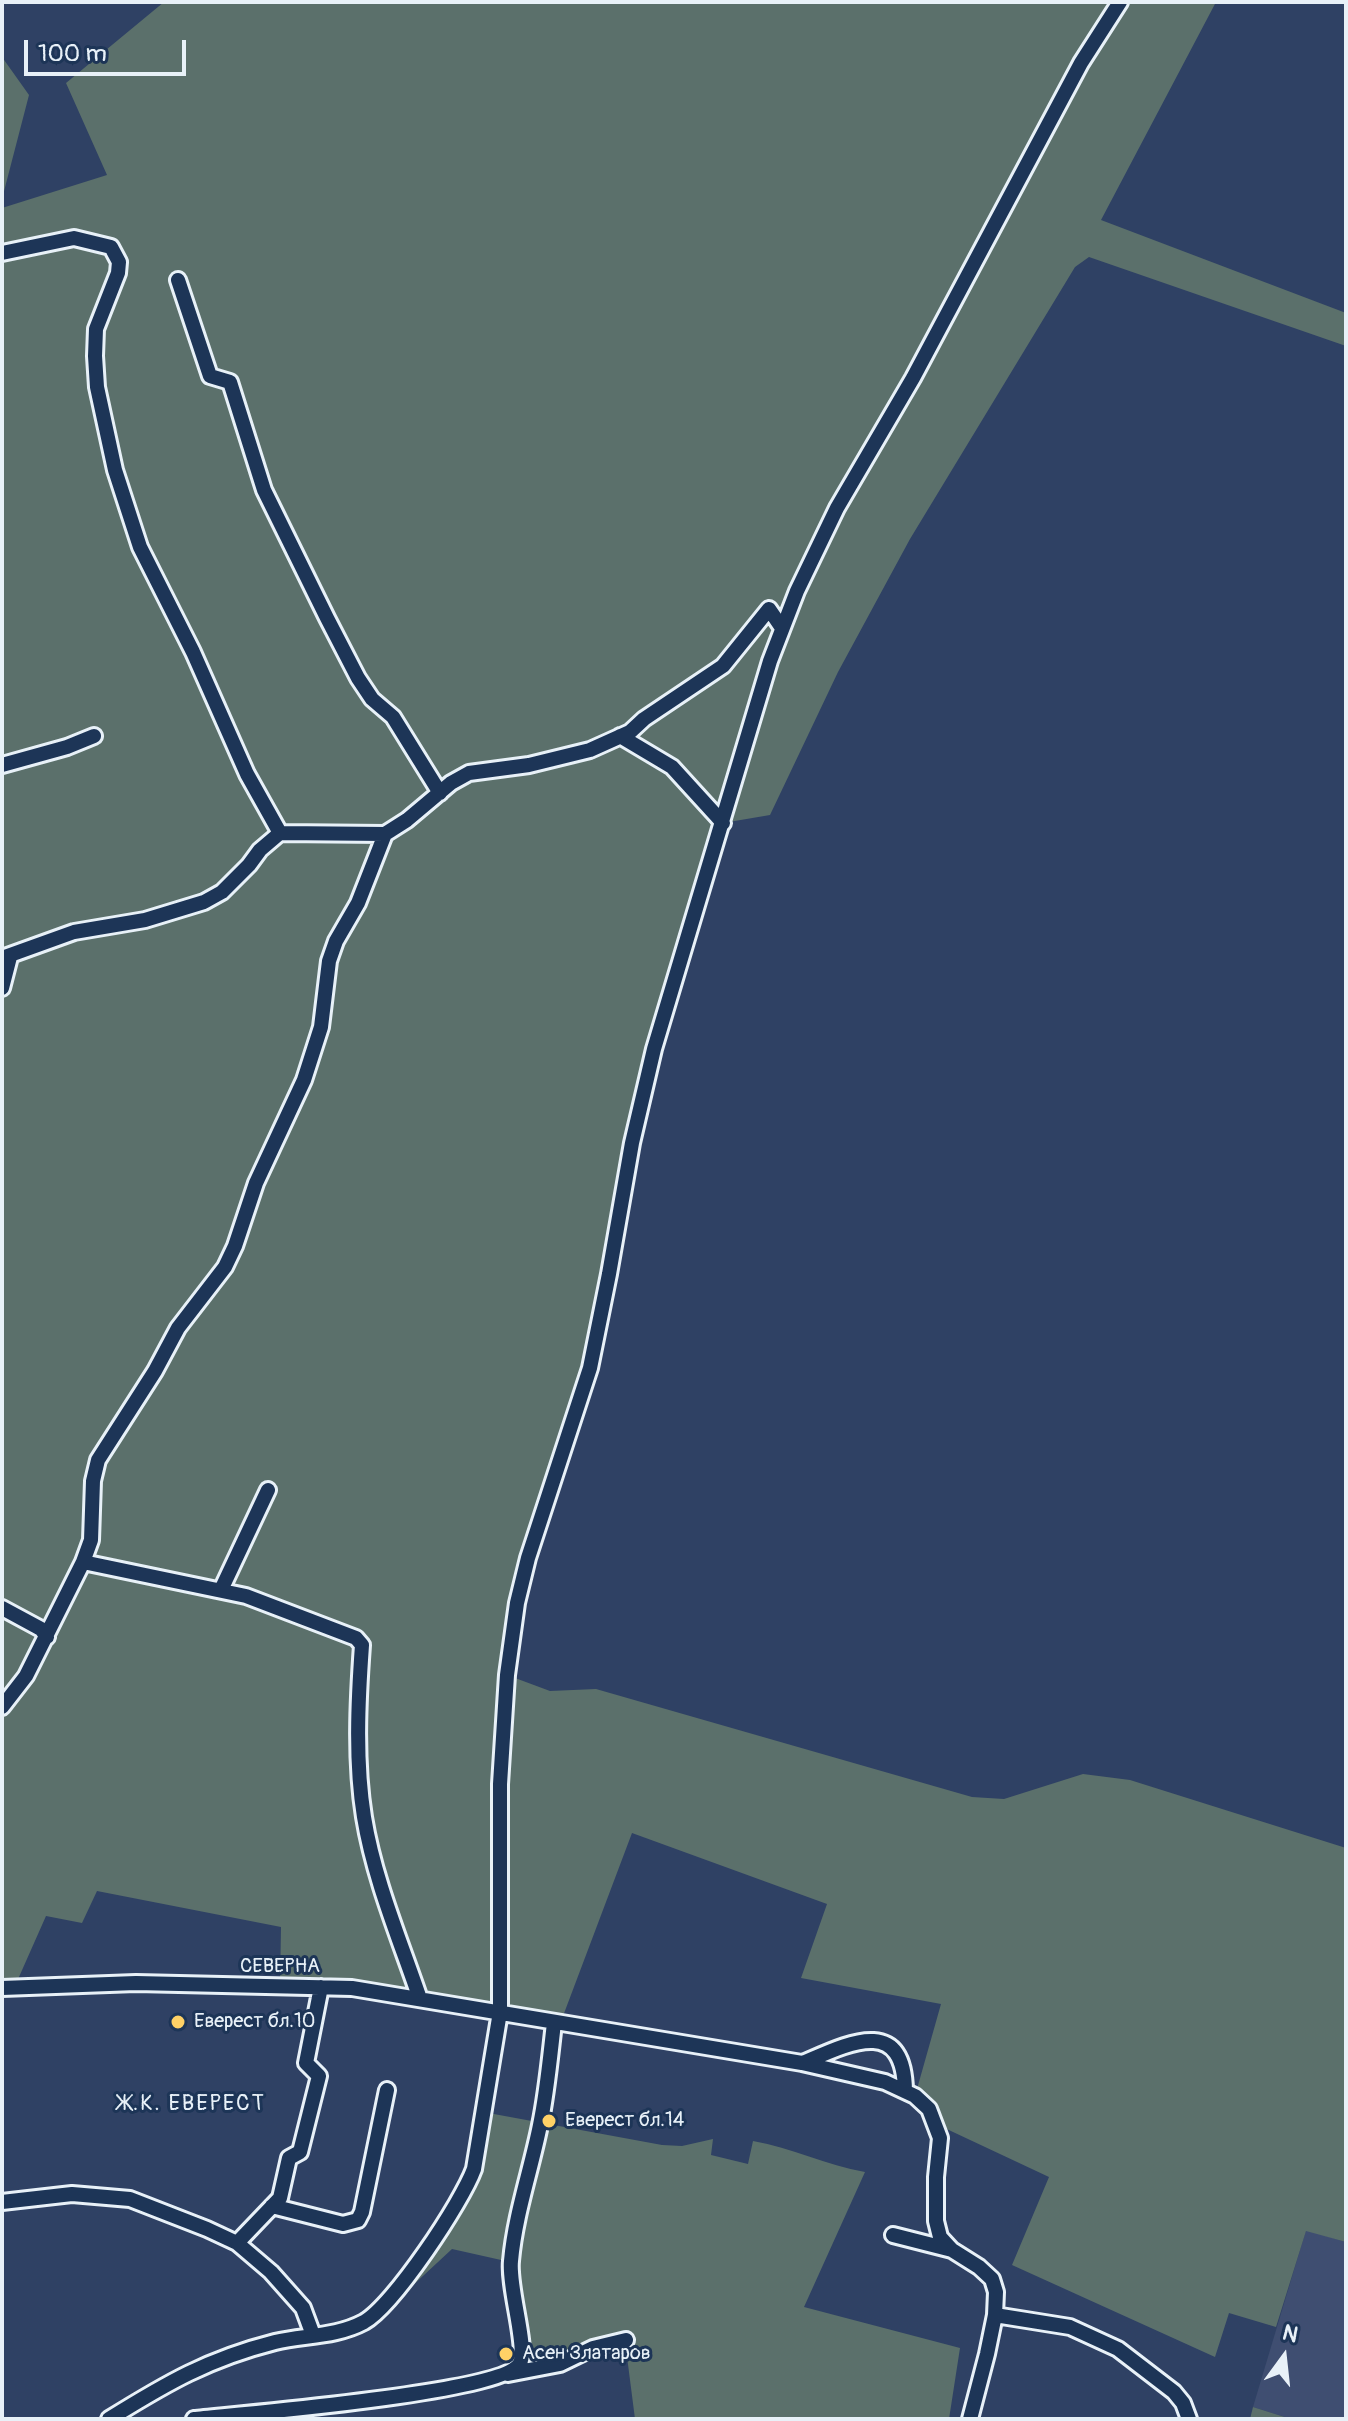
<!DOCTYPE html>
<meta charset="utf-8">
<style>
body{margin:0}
#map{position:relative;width:1348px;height:2421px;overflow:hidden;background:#2f4164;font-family:Pangolin,sans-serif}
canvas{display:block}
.frame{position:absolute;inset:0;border:4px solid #e8f1f8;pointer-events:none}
.north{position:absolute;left:1244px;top:2317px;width:80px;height:80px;-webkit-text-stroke:6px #1d3557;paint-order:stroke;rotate:15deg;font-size:22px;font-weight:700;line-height:32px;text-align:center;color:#e8f1f8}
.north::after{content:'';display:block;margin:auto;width:28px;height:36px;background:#e8f1f8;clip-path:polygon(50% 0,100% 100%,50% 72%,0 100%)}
.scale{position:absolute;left:24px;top:40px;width:162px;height:36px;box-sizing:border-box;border:4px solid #e8f1f8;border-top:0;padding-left:10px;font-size:24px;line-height:28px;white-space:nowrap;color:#e8f1f8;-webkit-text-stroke:6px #1d3557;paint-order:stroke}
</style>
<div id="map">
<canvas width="1348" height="2421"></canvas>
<div class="frame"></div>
<div class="north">N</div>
<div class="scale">100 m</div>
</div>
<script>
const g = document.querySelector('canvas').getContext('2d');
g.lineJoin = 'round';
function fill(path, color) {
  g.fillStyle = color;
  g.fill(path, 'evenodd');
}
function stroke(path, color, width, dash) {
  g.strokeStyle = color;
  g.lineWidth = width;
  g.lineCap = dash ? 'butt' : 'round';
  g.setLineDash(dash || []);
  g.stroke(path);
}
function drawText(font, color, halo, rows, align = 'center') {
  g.font = font + ' Pangolin,sans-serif';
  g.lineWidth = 6;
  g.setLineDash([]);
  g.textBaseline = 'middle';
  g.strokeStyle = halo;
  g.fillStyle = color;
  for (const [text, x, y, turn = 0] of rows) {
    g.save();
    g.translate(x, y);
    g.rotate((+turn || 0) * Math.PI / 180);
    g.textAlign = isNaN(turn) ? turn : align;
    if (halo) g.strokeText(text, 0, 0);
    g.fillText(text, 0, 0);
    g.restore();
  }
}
const built = new Path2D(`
 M1306,2230L1346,2242V2419H1291L1253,2407Z`);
const green = new Path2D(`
 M164,2H1216L1101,220L1346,313V346L1089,257L1075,267L910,539L838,672L770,815L723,823L654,1049L590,1368L528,1558L507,1675L550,1691L596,1689L972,1797L1004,1799L1083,1774L1130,1780L1346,1848V2242L1306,2231L1276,2327L1229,2313L1215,2357L1012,2265L1049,2177L936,2124L915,2096L941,2004L801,1978L827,1904L632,1833L560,2024L352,1988L280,1987L281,1927L97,1891L82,1923L46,1916L15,1986L2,1988V208L107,175L66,83Z
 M2,57L29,95L2,199Z
 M483,2112L662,2145L682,2146L713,2139L711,2155L748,2164L753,2141C792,2148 826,2165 865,2172L804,2307L960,2348L949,2419H635L625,2341L576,2356L520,2363L510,2262L452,2249L410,2288L401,2283L457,2205Z
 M1253,2407L1291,2419H1250Z`);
const minor = new Path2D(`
 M2,253L74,238L111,247L119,262L118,273L96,329L95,356L97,387L115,470L140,547L193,652L247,774L280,833
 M178,280L210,376L230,382L264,490L327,618L358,678L372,699L393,717L440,793
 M620,736L672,767L723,823
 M2,765L67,747L94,736
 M2,958L74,932L145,920L204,902L222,892L249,865L260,850L280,833L385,834L407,820L451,783L469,773L529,765L590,750L630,732L644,719L723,666L769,609L782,628
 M2,988L10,957
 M83,1562L246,1596L356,1638L362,1645C358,1701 355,1761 364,1817C374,1879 400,1940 420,1999
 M221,1590L268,1490
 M2,1608L41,1629L47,1637
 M2,1707L26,1676L83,1562L91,1540L93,1481L98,1460L155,1371L178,1328L225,1267L235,1246L256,1183L304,1080L321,1027L329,961L336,941L358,903L385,834
 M2,1988L136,1983L352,1988L802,2063L885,2082L915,2096L929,2109L940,2138L936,2177V2221L940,2237L952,2250L979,2267L992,2279L996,2292L995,2315L987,2354L970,2419
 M803,2063C847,2044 904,2014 905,2091
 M2,2202L72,2194L130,2199L207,2229L237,2243L271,2272L303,2308L313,2335
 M272,2206L343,2224L358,2220L362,2212L387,2090
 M893,2235L952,2250
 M237,2243L280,2198L289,2158L300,2152L319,2076L306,2063L321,1987
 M995,2315L1070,2327L1118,2349L1174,2392L1183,2403L1189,2419
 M508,2374L560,2364L593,2348L626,2340
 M109,2419C167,2383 208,2359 275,2342C305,2335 336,2337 364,2322C394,2305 462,2202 474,2169L500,2012V1784L507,1675L517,1603L528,1558L590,1368L609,1274L632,1143L654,1049L770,661L797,591L837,508L913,378L1081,63L1120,2
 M194,2419C239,2414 504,2393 520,2363C528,2348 508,2287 511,2261C515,2215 531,2170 540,2125C547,2092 550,2057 554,2023`);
const markers = [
 [178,2022,8,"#ffd166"],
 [549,2121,8,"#ffd166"],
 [506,2354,8,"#ffd166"]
];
const streetNames = [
 ["СЕВЕРНА",280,1967]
];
const poiNames = [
 ["Еверест бл.10",194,2022],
 ["Еверест бл.14",565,2121],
 ["Асен Златаров",522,2354]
];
const neighbourhoodNames = [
 ["Ж.К. ЕВЕРЕСТ",192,2104]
];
fill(built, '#3f4e71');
fill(green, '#5b706b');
stroke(minor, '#e8f1f8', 20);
stroke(minor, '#1d3557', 14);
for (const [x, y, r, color] of markers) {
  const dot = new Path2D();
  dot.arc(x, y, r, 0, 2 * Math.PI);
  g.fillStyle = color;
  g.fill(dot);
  stroke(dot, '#1d3557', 3);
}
drawText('20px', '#e8f1f8', '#1d3557', streetNames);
drawText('20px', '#e8f1f8', '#1d3557', poiNames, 'left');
g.letterSpacing = '2px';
drawText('22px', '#e8f1f8', '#1d3557', neighbourhoodNames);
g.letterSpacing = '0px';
</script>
